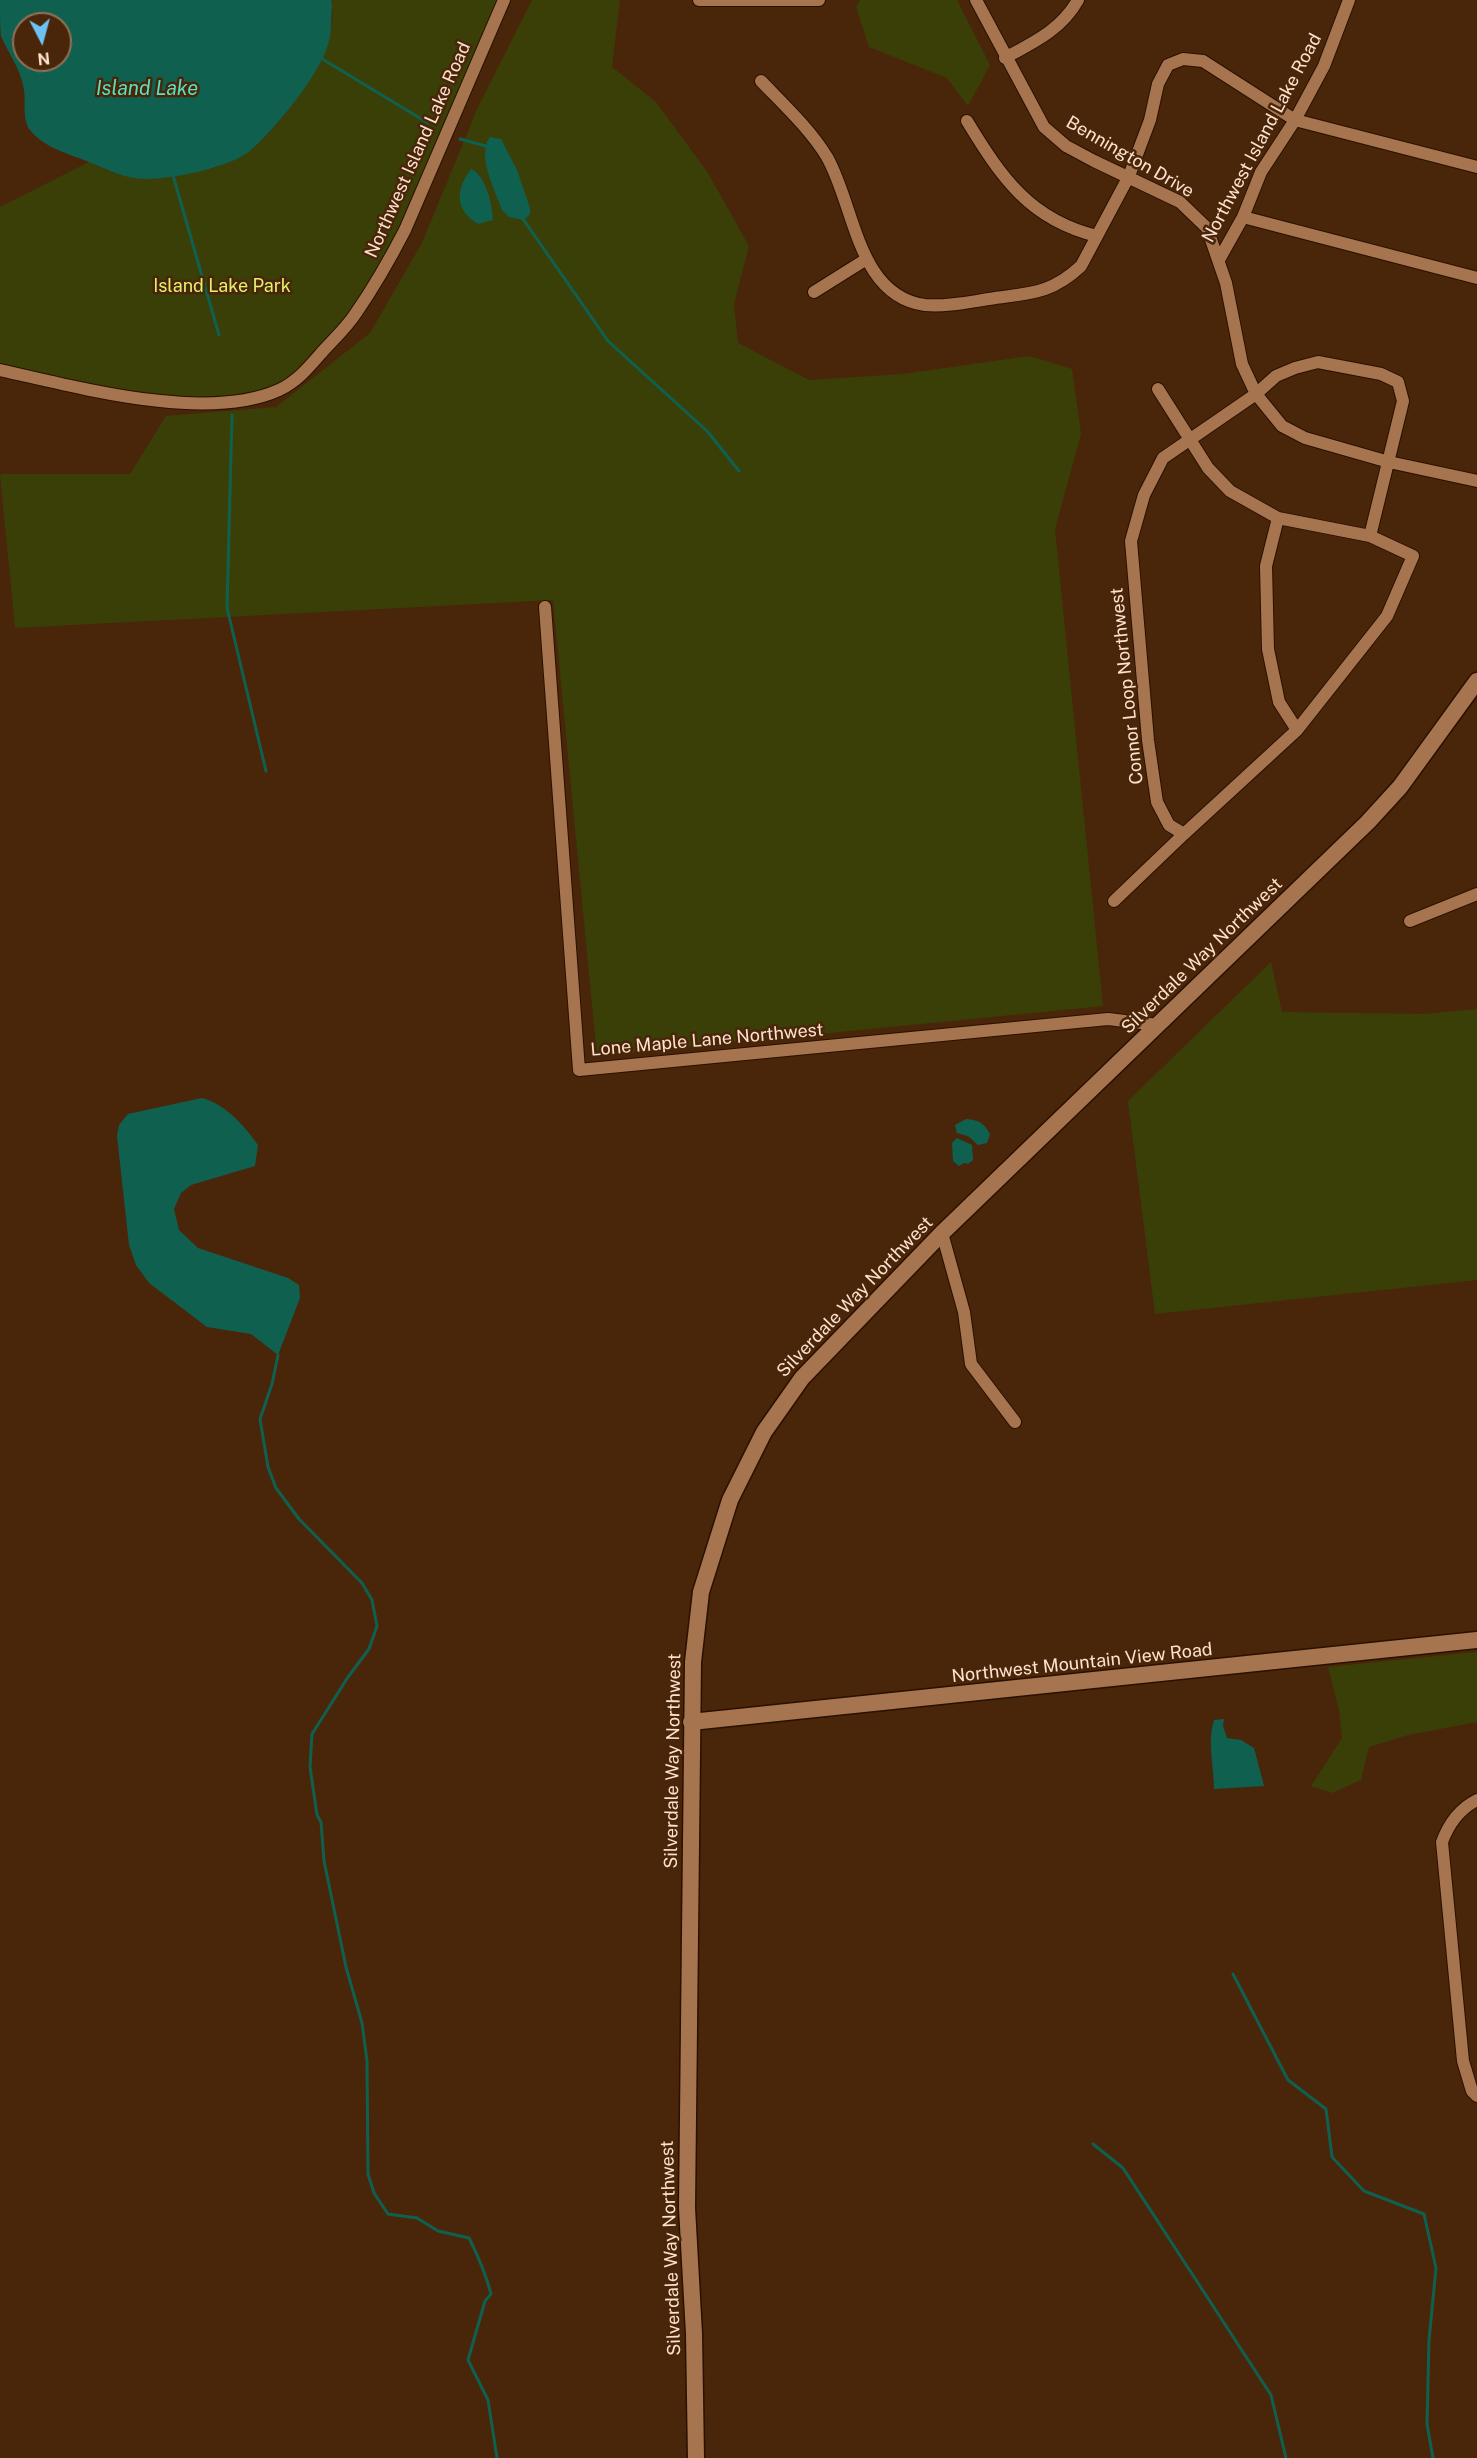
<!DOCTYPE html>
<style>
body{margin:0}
#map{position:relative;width:1477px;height:2458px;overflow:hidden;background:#492609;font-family:"Public Sans",sans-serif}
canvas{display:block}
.north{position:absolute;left:12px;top:12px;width:60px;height:60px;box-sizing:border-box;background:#492609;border:2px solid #917158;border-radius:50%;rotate:174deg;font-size:16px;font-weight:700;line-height:24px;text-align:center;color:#fee1ce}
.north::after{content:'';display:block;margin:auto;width:21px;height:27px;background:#6dc2f3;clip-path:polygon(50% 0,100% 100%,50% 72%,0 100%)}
</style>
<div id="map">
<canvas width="1477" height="2458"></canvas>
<div class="north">N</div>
</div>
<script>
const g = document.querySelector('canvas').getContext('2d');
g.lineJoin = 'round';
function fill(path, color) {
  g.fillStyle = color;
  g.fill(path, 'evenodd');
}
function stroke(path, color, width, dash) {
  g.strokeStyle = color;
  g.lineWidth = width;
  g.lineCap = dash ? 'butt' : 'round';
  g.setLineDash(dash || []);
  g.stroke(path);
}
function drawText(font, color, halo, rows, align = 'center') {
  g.font = font + ' "Public Sans",sans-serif';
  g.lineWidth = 5;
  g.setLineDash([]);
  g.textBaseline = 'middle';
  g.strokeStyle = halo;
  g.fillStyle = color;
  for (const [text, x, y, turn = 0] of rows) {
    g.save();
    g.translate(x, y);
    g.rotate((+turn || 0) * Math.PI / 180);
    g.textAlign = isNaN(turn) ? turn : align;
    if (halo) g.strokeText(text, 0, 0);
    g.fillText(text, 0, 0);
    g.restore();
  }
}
const green = new Path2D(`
 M331,0H504L446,136L356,314L280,390L207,404L0,370V207L89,162C98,166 109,173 119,174C157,179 216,175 248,152C268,138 297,100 310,78C324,55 337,28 331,0Z
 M532,0H620L612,67L656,102L708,173L749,246L734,304L738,343L809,380L903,374L1029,356L1072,369L1081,434L1055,529L1103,1006L597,1056L553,600L15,628L0,474H130L166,416L276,407L370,333L422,243L478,107Z
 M860,0H957L990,65L968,106L947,78L869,47L856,7Z
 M1271,962L1282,1012L1425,1014L1477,1009V1280L1155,1314L1128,1101Z
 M1477,1652V1722L1408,1735L1369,1747L1361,1780L1332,1793L1311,1786L1342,1738L1339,1710L1328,1667Z`);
const water = new Path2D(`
 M0,0H331L332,5C331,17 332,30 329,41C322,72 274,131 250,151C229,168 172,179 146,179C126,179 107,170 89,162C70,154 44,148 30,130C22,119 26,103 24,90C22,71 8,53 1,36C0,27 0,10 0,0ZM24,24H60V60H24Z
 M490,137L501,139L517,170L530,208V214L524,220L509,217L502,210C495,190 476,155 490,137Z
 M471,169C486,176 492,203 493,220L478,224C455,210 455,190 471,169Z
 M202,1098C225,1104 244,1125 258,1145L255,1166L191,1185L181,1193L174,1209L179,1230L198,1248L288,1278L299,1285L300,1298L278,1355L251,1334L207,1327L149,1283L136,1265L129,1245L117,1136L119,1125L128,1114Z
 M966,1119C979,1120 984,1123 990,1134L987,1143L978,1145L968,1136L957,1133L955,1125Z
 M957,1138L972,1145L973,1160L968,1164L964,1163L959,1166L953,1161L952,1143Z
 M1224,1719L1223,1726L1227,1738L1241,1740L1254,1748L1264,1786L1214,1789C1214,1766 1207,1742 1214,1720Z`);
const stream = new Path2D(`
 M319,57L428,123
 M460,139L486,146
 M172,172L219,335
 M523,219L608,341L707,431L739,471
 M232,415L227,608L266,771
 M278,1355L272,1384L260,1419L268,1467L276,1488L299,1519L362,1583L372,1600L377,1626L369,1649L348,1677L312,1734L310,1767L317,1815L321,1822L324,1861L346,1967L362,2023L367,2061L368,2174L374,2193L388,2214L417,2218L438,2231L469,2238C478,2256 486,2274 491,2294L485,2301L468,2360L488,2400L497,2458
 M1233,1974L1288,2080L1326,2109L1332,2157L1364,2191L1424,2214L1436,2268L1429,2340L1427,2424L1433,2458
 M1093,2144L1123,2168L1271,2395L1286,2458`);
const street = new Path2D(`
 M699,0H819
 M976,0L1044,127L1066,146L1094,161L1180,202L1207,228L1226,283L1242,364L1256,394L1282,426L1305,438L1389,462L1477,481
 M1005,58C1034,42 1061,30 1078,0
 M761,81C784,105 810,129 827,157C855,206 857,296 925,305C946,307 969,302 989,299C1028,293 1050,295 1081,266L1129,176L1150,120L1158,84L1168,65L1183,59L1203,61L1295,120L1477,167
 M967,121C1001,177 1030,220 1097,236
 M1243,217L1477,278
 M1220,258L1243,217L1261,172L1295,120L1324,66L1349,0
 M814,292L865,260
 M0,370C77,387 206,423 279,390C298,381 310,366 323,351C334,339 347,327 356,313C374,287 390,259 405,230L504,0
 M1158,389L1208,468L1230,491L1278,518L1370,536L1413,556L1387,616L1297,730L1184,834L1169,825L1157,802L1148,740L1131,541L1144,495L1163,458L1256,394L1276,376L1295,368L1318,362L1381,374L1398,382L1403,401L1370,536
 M1278,518L1266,566L1268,649L1279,702L1297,730
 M545,607L579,1070L1108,1019L1158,1025
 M1114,901L1184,834
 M1410,921L1477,894
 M942,1233L964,1312L971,1364L1015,1422
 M1477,1800C1459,1809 1449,1823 1442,1842L1463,2061L1472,2091L1477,2096`);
const secondary = new Path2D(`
 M691,1722L1477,1640
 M696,2458L694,2334L687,2208L693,1662L701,1592L730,1500L764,1432L802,1378L942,1233L1368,822L1400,787L1477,681`);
const streetNames = [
 ["Northwest Island Lake Road",1262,138,-62],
 ["Northwest Island Lake Road",418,150,-66],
 ["Bennington Drive",1130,157,30],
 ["Connor Loop Northwest",1127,686,-96],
 ["Silverdale Way Northwest",1202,956,-44],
 ["Lone Maple Lane Northwest",707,1040,-5],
 ["Silverdale Way Northwest",855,1297,-46],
 ["Northwest Mountain View Road",1082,1663,-6],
 ["Silverdale Way Northwest",673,1761,-89],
 ["Silverdale Way Northwest",671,2248,-92]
];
const parkNames = [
 ["Island Lake Park",222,286]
];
const waterNames = [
 ["Island Lake",147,89]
];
fill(green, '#3a3f08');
fill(water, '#106050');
stroke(stream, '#106050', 3);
stroke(street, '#291101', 14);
stroke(secondary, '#291101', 19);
stroke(street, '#a77450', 12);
stroke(secondary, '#a77450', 16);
drawText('18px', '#fee1ce', '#492609', streetNames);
drawText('18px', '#e1f16b', '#492609', parkNames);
drawText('italic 20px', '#58e0c1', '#492609', waterNames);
</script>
